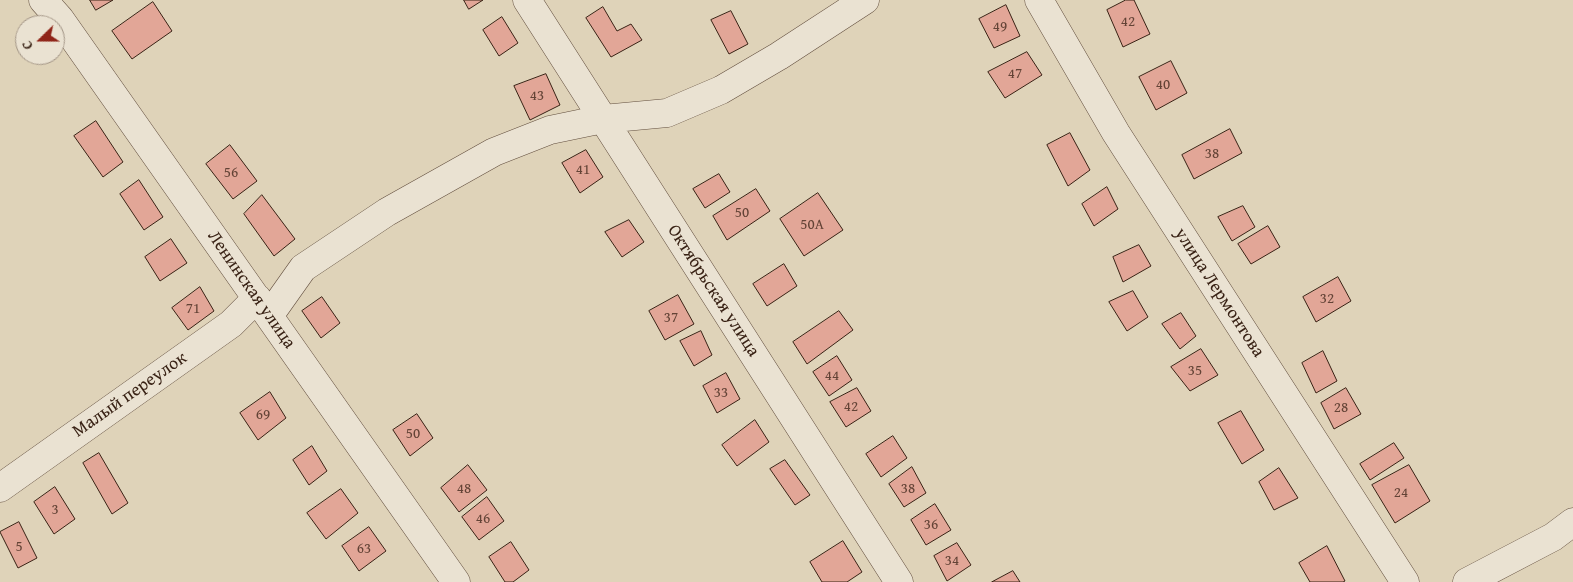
<!DOCTYPE html>
<meta charset="utf-8">
<style>
body{margin:0}
#map{position:relative;width:1573px;height:582px;overflow:hidden;background:#dfd3b9;font-family:"Gentium Book Plus",serif}
canvas{display:block}
.north{position:absolute;left:15px;top:15px;width:50px;height:50px;box-sizing:border-box;background:#eae2d2;border:1px solid #a39586;border-radius:50%;rotate:248deg;font-size:14px;font-weight:700;line-height:20px;text-align:center;color:#392215}
.north::after{content:'';display:block;margin:auto;width:18px;height:22px;background:#8f2418;clip-path:polygon(50% 0,100% 100%,50% 72%,0 100%)}
</style>
<div id="map">
<canvas width="1573" height="582"></canvas>
<div class="north">С</div>
</div>
<script>
const g = document.querySelector('canvas').getContext('2d');
g.lineJoin = 'round';
function fill(path, color) {
  g.fillStyle = color;
  g.fill(path, 'evenodd');
}
function stroke(path, color, width, dash) {
  g.strokeStyle = color;
  g.lineWidth = width;
  g.lineCap = dash ? 'butt' : 'round';
  g.setLineDash(dash || []);
  g.stroke(path);
}
function drawText(font, color, halo, rows, align = 'center') {
  g.font = font + ' "Gentium Book Plus",serif';
  g.lineWidth = 4;
  g.setLineDash([]);
  g.textBaseline = 'middle';
  g.strokeStyle = halo;
  g.fillStyle = color;
  for (const [text, x, y, turn = 0] of rows) {
    g.save();
    g.translate(x, y);
    g.rotate((+turn || 0) * Math.PI / 180);
    g.textAlign = isNaN(turn) ? turn : align;
    if (halo) g.strokeText(text, 0, 0);
    g.fillText(text, 0, 0);
    g.restore();
  }
}
const building = new Path2D(`
 M90,0H113L96,10Z
 M464,0H483L469,9Z
 M1126,0H1134L1150,34L1123,47L1107,10Z
 M153,2L172,31L132,59L112,31Z
 M1006,5L1020,36L994,48L979,19Z
 M603,7L617,31L631,24L642,40L611,57L586,18Z
 M731,11L748,44L729,54L711,20Z
 M502,17L518,43L499,56L483,30Z
 M1027,52L1042,75L1005,98L988,72Z
 M1171,61L1187,93L1156,110L1139,77Z
 M546,74L560,105L530,120L514,86Z
 M96,121L123,162L103,177L74,136Z
 M1230,129L1242,153L1194,179L1182,155Z
 M1070,133L1090,170L1068,186L1047,145Z
 M230,145L257,181L233,199L206,164Z
 M586,150L603,177L580,193L562,163Z
 M719,174L730,192L705,208L693,189Z
 M139,180L163,217L144,230L120,194Z
 M1107,187L1118,209L1094,226L1082,204Z
 M756,189L770,211L727,240L713,216Z
 M818,193L843,230L804,256L780,219Z
 M262,195L295,239L274,256L244,214Z
 M1243,206L1255,227L1232,241L1218,217Z
 M629,220L644,242L622,257L605,232Z
 M1268,226L1280,247L1251,264L1238,244Z
 M171,239L187,263L160,281L145,257Z
 M1139,245L1151,266L1123,282L1113,257Z
 M784,264L797,286L767,306L753,284Z
 M1338,277L1351,301L1316,322L1303,297Z
 M200,287L214,311L188,330L172,308Z
 M1133,291L1148,317L1127,331L1109,302Z
 M678,295L694,324L665,340L649,311Z
 M322,297L340,323L321,338L302,311Z
 M839,311L853,330L807,364L793,342Z
 M1181,313L1196,336L1180,349L1162,324Z
 M701,331L712,355L694,366L680,341Z
 M1201,349L1218,375L1190,391L1171,367Z
 M1323,351L1337,381L1316,393L1302,363Z
 M837,356L852,380L829,396L813,372Z
 M726,373L740,399L717,413L703,386Z
 M857,388L871,411L846,427L830,402Z
 M1346,388L1361,414L1334,429L1321,403Z
 M270,392L286,418L258,440L240,413Z
 M1241,411L1264,450L1242,464L1218,423Z
 M417,414L433,438L410,456L393,430Z
 M755,420L769,442L737,466L722,445Z
 M893,436L907,458L881,477L866,454Z
 M1394,443L1404,458L1370,480L1360,464Z
 M312,446L327,471L309,485L293,460Z
 M99,453L128,503L112,514L83,463Z
 M785,460L810,495L795,505L770,469Z
 M468,465L487,490L459,512L441,488Z
 M1409,465L1430,501L1395,523L1372,485Z
 M912,467L926,493L904,507L889,484Z
 M1279,468L1298,498L1274,510L1259,482Z
 M55,487L75,519L54,534L34,502Z
 M341,489L358,513L326,539L307,513Z
 M487,497L504,521L479,540L462,517Z
 M935,504L951,530L926,545L911,520Z
 M19,522L37,558L18,568L0,532Z
 M369,527L386,551L359,571L342,546Z
 M843,541L862,572L847,582H822L810,562Z
 M511,542L529,570L513,582H505L489,557Z
 M957,543L971,565L947,581L934,556Z
 M1327,546L1345,581L1343,582H1310L1299,563Z
 M1013,571L1020,582H992Z`);
const minor = new Path2D(`
 M43,0L60,19L456,582
 M527,0L899,582
 M1039,0L1116,133L1405,582
 M269,316L303,268L387,212L494,152L550,130L603,119L667,113L721,90L779,56L865,0
 M0,488L231,324L257,298
 M1467,582L1553,537L1573,522`);
const numberNames = [
 ["42",1128,22],
 ["49",1000,27],
 ["47",1015,74],
 ["40",1163,85],
 ["43",537,96],
 ["38",1212,154],
 ["41",583,170],
 ["56",231,173],
 ["50",742,213],
 ["50А",812,225],
 ["32",1327,299],
 ["71",193,309],
 ["37",671,318],
 ["35",1195,371],
 ["44",832,376],
 ["33",721,393],
 ["42",851,407],
 ["28",1341,408],
 ["69",263,415],
 ["50",413,434],
 ["48",464,489],
 ["38",908,489],
 ["24",1401,493],
 ["3",55,510],
 ["46",483,519],
 ["36",931,525],
 ["5",19,547],
 ["63",364,549],
 ["34",952,561]
];
const streetNames = [
 ["Ленинская улица",251,290,55],
 ["Октябрьская улица",713,291,57],
 ["улица Лермонтова",1219,293,57],
 ["Малый переулок",130,395,-35]
];
fill(building, '#e2a697');
stroke(building, '#392215', 1);
stroke(minor, '#624e3e', 29);
stroke(minor, '#eae2d2', 28);
drawText('15px', '#634336', null, numberNames);
drawText('18px', '#392215', '#eae2d2', streetNames);
</script>
